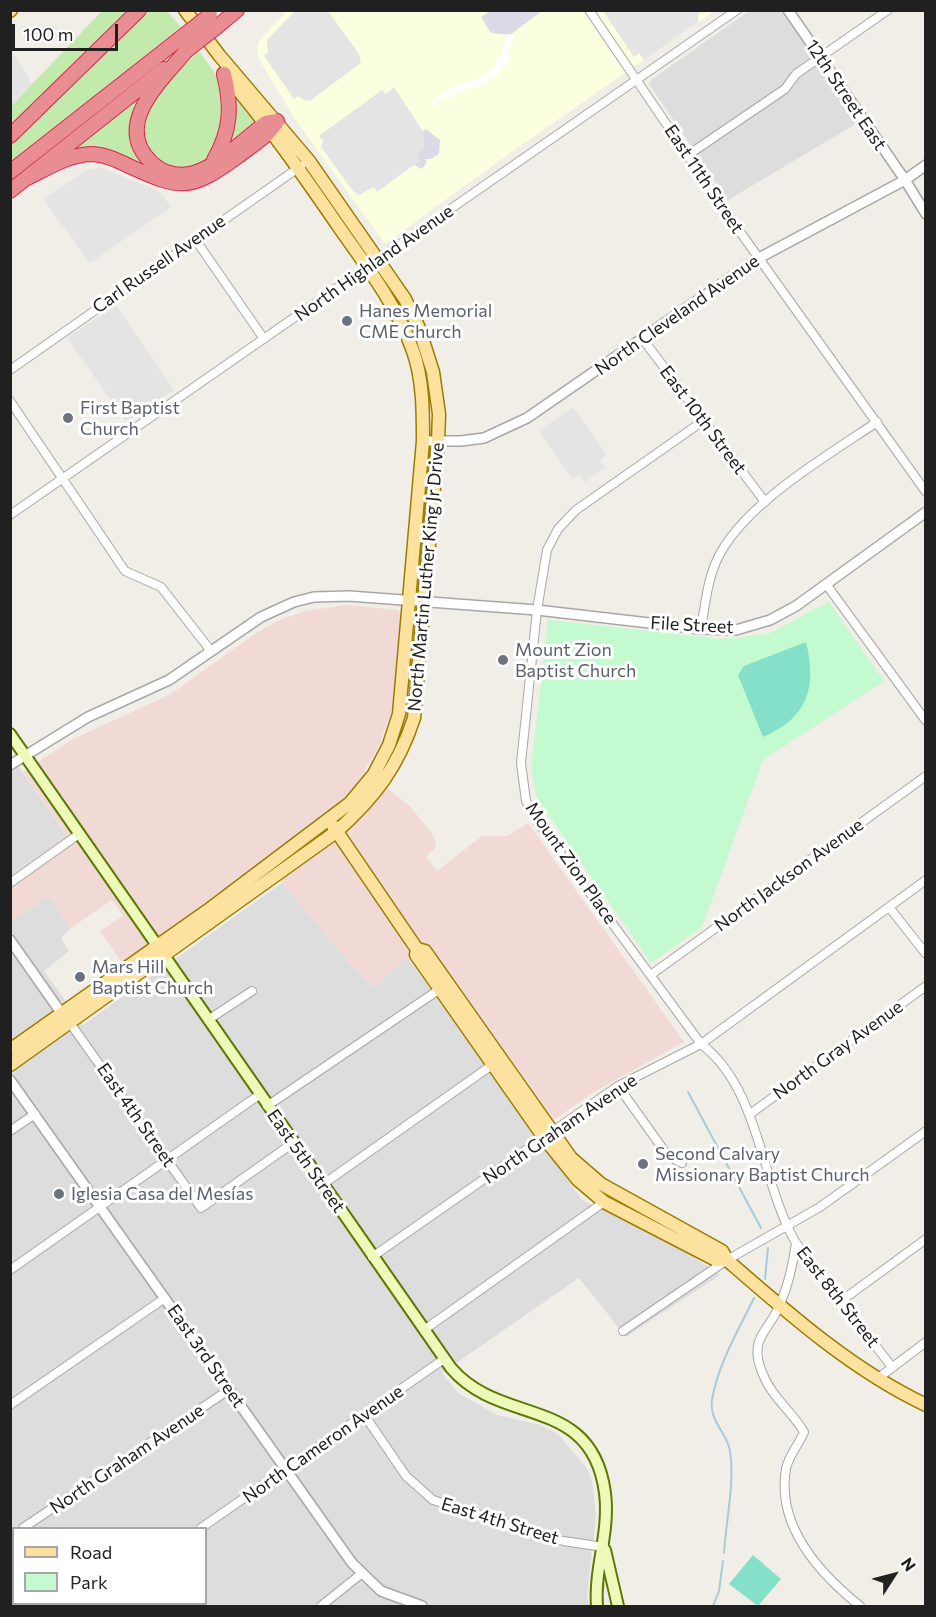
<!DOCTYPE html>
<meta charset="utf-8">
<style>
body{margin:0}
#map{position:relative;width:936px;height:1617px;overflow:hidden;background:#f0eee6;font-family:Commissioner,sans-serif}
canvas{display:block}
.frame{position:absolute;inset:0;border:12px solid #202020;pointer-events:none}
.legend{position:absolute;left:12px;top:1527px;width:195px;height:78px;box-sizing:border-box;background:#fff;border:2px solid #a6a6a6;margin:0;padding:8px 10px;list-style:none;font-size:18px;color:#202020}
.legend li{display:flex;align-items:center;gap:12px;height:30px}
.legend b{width:30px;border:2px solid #a6a6a6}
.north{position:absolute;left:864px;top:1545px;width:60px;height:60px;-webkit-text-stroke:4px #fff;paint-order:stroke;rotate:54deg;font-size:16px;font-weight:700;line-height:24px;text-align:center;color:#202020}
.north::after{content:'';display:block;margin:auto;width:21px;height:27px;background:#202020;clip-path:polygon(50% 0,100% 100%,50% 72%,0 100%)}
.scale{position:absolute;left:12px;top:24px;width:106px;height:27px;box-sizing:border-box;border:3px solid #202020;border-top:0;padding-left:8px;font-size:18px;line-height:21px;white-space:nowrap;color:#202020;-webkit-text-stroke:4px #fff;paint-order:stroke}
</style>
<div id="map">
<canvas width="936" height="1617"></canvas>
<div class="frame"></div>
<ul class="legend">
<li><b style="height:8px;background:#fce19f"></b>Road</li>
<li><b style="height:16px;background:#c3facf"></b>Park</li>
</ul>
<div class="north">N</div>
<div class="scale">100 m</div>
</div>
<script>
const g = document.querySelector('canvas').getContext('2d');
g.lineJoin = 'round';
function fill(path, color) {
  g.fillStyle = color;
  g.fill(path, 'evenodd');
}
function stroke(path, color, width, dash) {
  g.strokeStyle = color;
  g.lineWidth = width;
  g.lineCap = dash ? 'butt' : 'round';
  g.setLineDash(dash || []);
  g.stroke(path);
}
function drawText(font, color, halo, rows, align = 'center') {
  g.font = font + ' Commissioner,sans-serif';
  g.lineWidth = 6;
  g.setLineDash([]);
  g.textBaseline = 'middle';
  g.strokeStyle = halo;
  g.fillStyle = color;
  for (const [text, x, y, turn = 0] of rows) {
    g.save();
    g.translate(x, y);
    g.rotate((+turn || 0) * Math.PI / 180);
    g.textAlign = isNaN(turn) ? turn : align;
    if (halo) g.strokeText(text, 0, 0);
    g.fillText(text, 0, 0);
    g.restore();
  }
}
const residential = new Path2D(`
 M749,11H781L859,122L728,200L649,84L651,80Z
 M10,754L67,836L11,876H10Z
 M282,883L349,962L374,987L407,957L582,1200L670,1242L720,1275L626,1337L579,1278L442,1373L458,1393L497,1415L537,1424L558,1434L586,1467L592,1480L596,1516L587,1596L589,1606H11V921L49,896L71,928L61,938L69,951L44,971L83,1025ZM14,1528H206V1604H14Z`);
const commercial = new Path2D(`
 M347,605L398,610L401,616L393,706L379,746L364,771L410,806L434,836L436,847L426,857L437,871L482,836H508L528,823L684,1042L594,1092L554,1120L450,973L407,957L374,987L349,962L282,883L271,855L122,963L100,931L123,916L112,900L71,928L49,896L11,921V876L67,835L23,772L73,739L169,695L258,632L280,620L305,611Z`);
const education = new Path2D(`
 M287,11H714L510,153L385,244L295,119L259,59L257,50L258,42Z`);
const grass = new Path2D(`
 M102,11H133L11,131L10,107Z
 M144,11H167L181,27L11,163V142Z
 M199,51L217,76L226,105L212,157L200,167L174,170L159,165L142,138L147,106L172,74Z
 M149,89L136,113L149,167L147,169L113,153L63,157Z
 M233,97L257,125L225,150Z`);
const park = new Path2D(`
 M829,602L884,681L763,760L702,927L651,963L537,798L531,769L548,620L722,639L768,634Z`);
const pitch = new Path2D(`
 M806,642C817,687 808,718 763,737L738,675L744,666Z
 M753,1555L781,1579L758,1606L729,1584Z`);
const parking = new Path2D(`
 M705,10V13L699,12L698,22L644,60L639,53L634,57L603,11Z
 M295,11H328L359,54L361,63L311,100L306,101L298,96L294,99L264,56L268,53L267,40Z
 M15,55L32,84L11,107V57Z
 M394,87L424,133L426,142L421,160L377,192L374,187L359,195L353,191L321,147L323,141L319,136L382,90L386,94Z
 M99,167L159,191L171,207L90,263L43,199L89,168L91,170Z
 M116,305L174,390L126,422L67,338Z
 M573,407L607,455L600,461L605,468L585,482L580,475L573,480L539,431Z`);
const plaza = new Path2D(`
 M490,11H542L510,35L491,33L481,17Z
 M426,129L440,140L439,154L431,159H425L427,162L422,169L414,165L421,160L417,155L425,146L423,131Z`);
const pier = new Path2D(`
 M507,34L513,35L508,54L511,59L497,73L499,77L494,76L482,85L458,92L446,100L444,98L436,104V107L432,102L456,85L477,80L491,70L502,53Z`);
const stream = new Path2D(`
 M688,1092L761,1228
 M765,1279L768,1248
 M724,1553C726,1521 735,1481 730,1451C727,1432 709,1422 712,1400C718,1364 738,1331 754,1298
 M713,1606L719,1591L723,1561`);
const minor = new Path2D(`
 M589,10L728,215L926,492
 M688,155L785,89L796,74L888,10
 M195,239L264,339
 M642,338L765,502
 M10,370L301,166
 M10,401L125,571L161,587L211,651
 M703,421L576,510L558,529L547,550L537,610L521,763L526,801L539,824L701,1044C760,1088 761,1184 796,1243L892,1367
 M10,515L737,10
 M826,584L926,721
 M701,629C705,606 707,583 716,562C740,506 827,456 877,422
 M10,883L79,834
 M889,907L926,954
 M652,974L926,776
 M208,1020L252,991
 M70,1023L201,1208L293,1143
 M618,1086L668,1156L682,1163
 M267,1106L440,989
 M750,1114L926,986
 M10,1131L35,1114
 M322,1185L492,1065
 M796,1243C793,1264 789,1283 781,1302C769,1334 745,1337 765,1379C774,1399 793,1413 804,1432C799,1445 789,1454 786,1469C776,1527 820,1574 860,1606
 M372,1257L618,1086L701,1044L926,880
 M10,1270L259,1095
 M841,1301L926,1239
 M424,1330L604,1202
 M623,1331L727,1260L820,1207L926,1131
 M877,1379L926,1342
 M10,1405L165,1298
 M365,1416L406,1476L433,1500L563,1541L604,1547
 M23,1528L230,1389
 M201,1528L444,1359
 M10,1537L14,1535
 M86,1606L90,1604
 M321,1606L361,1574`);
const tertiary = new Path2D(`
 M788,10L905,180L926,214
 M423,441H461L484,438L527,418L759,258L905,180L926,165
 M10,765L88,717L169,680L261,617L294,602L314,597L349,596L537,610L701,629L736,630L770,620L796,606L926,512
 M10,940L62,1014
 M10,1080L352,1563L381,1591L422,1606`);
const secondary = new Path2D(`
 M10,734L451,1368C501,1427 592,1394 605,1493C610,1533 594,1568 597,1606
 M605,1550L618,1606`);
const primary = new Path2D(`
 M10,11L11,10
 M333,826L410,939L417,949L416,955L545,1139L578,1180L604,1202L716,1260H727
 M417,949L425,951L571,1158L601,1184L722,1251L727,1260C788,1313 852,1370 926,1405
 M10,1050L207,911L350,803L374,774L389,745L399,714L423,441C423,411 423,379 413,351C397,306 368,268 341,230C304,176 267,123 224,73
 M10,1065L336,832C375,797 398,767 414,718L438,441L439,414L433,372L419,328L405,299L309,161L219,55L185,10`);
const motorway = new Path2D(`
 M218,26L237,10
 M186,51C162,80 111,125 152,163C163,174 180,177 194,173C220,165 244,139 266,123L277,121
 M10,136L139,10
 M214,160C231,130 232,107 224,74
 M10,172L178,40
 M27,178C46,169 68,155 90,154C104,154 117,160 129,166C181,190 190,191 237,157C251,146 268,137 277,121
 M10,191L164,69`);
const motorwayBridge = new Path2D(`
 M178,40L210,15
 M186,51L218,26`);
const markers = [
 [347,321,6,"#6b7280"],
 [68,418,6,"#6b7280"],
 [503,660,6,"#6b7280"],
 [80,977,6,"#6b7280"],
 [643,1164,6,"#6b7280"],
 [59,1194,6,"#6b7280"]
];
const streetNames = [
 ["12th Street East",846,95,56],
 ["East 11th Street",704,179,56],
 ["North Highland Avenue",374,263,-35],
 ["Carl Russell Avenue",159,264,-35],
 ["North Cleveland Avenue",677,315,-35],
 ["East 10th Street",703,420,53],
 ["North Martin Luther King Jr Drive",426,577,-85],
 ["File Street",692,625,3],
 ["Mount Zion Place",571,863,55],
 ["North Jackson Avenue",789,875,-36],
 ["North Gray Avenue",838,1050,-36],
 ["East 4th Street",136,1115,55],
 ["North Graham Avenue",560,1129,-34],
 ["East 5th Street",306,1161,55],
 ["East 8th Street",838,1297,52],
 ["East 3rd Street",206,1356,55],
 ["North Cameron Avenue",323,1444,-35],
 ["North Graham Avenue",127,1459,-34],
 ["East 4th Street",500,1521,17]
];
const worshipNames = [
 ["Hanes Memorial",359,311],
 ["CME Church",359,332],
 ["First Baptist",80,408],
 ["Church",80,429],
 ["Mount Zion",515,650],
 ["Baptist Church",515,671],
 ["Mars Hill",92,967],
 ["Baptist Church",92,988],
 ["Second Calvary",655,1154],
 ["Missionary Baptist Church",655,1175],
 ["Iglesia Casa del Mesías",71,1194]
];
fill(residential, '#dedddd');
fill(commercial, '#f1dad5');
fill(education, '#fbffe0');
fill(grass, '#c2eaac');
fill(park, '#c3facf');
fill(pitch, '#84e0c9');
fill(parking, '#e4e4e4');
fill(plaza, '#dcdae6');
fill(pier, '#fff');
stroke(stream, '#a6cade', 2);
stroke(minor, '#a7a7a7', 10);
stroke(tertiary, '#a7a7a7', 12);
stroke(secondary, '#5d7904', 14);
stroke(primary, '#9b7d00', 15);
stroke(motorway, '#dd254b', 16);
stroke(minor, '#fff', 8);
stroke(tertiary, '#fff', 9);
stroke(secondary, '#eefaba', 10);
stroke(primary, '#fce19f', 12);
stroke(motorway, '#e88d92', 14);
stroke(motorwayBridge, '#dd254b', 16, []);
stroke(motorwayBridge, '#e88d92', 14);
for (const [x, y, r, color] of markers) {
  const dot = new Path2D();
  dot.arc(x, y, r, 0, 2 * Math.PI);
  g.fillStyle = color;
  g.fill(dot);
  stroke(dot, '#fff', 2);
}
drawText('18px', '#202020', '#fff', streetNames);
drawText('18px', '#5b616d', '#fff', worshipNames, 'left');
</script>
